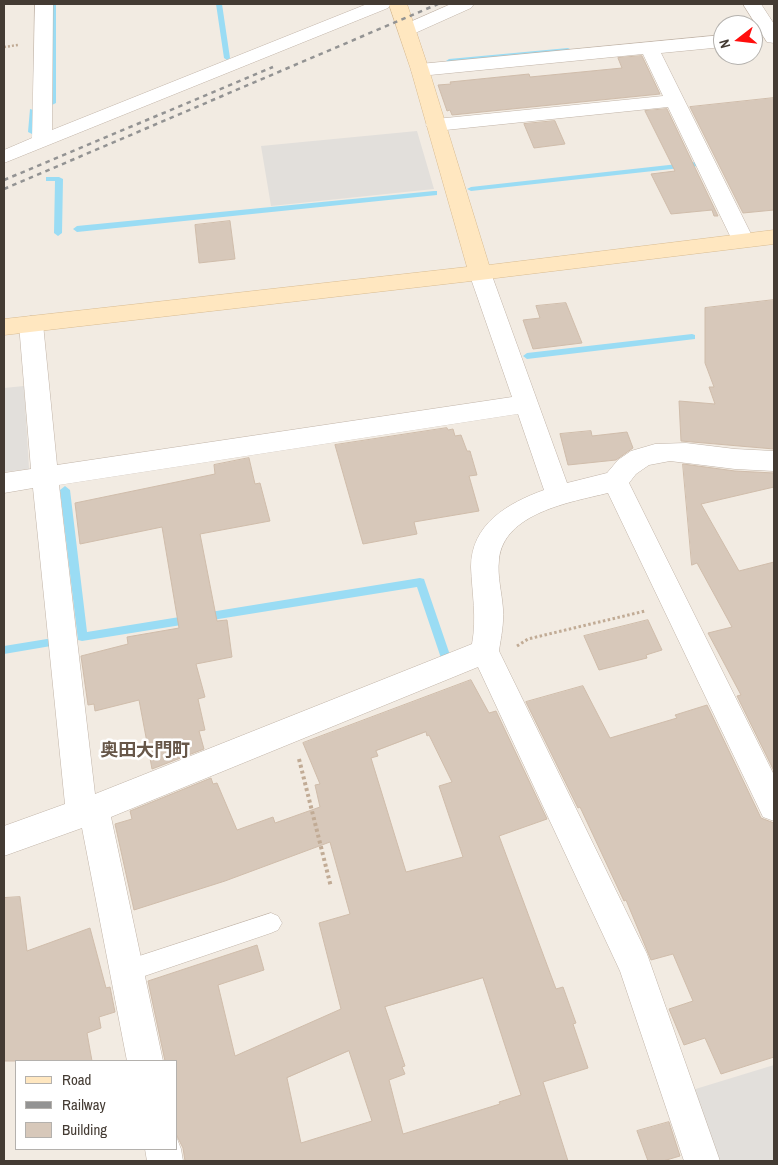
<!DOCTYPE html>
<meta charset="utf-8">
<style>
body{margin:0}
#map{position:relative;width:778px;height:1165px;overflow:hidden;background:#f2ebe2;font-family:"Archivo Narrow",sans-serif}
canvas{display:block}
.frame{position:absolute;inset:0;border:5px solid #443b33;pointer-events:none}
.legend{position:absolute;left:15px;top:1060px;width:162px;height:90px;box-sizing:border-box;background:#fff;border:1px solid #b4b1ad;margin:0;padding:6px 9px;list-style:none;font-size:15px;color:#443b33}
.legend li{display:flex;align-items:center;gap:10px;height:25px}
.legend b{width:25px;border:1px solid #b4b1ad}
.north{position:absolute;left:713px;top:15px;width:50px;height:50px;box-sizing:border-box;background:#fff;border:1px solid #b4b1ad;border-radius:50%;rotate:254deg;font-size:14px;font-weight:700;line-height:20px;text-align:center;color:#443b33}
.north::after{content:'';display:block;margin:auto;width:18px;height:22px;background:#ff0e0d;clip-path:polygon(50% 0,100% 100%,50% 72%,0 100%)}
</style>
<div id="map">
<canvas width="778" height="1165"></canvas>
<div class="frame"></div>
<ul class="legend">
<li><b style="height:6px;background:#ffe7c0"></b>Road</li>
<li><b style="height:6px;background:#939393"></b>Railway</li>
<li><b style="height:14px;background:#d7c8ba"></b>Building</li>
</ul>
<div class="north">N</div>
</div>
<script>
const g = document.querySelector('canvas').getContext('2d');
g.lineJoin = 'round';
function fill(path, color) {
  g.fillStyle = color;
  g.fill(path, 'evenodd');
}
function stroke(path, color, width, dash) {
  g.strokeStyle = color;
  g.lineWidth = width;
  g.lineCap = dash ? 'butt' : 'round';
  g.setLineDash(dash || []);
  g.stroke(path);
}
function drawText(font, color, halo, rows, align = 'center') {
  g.font = font + ' "Archivo Narrow","Noto Sans JP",sans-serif';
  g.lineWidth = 5;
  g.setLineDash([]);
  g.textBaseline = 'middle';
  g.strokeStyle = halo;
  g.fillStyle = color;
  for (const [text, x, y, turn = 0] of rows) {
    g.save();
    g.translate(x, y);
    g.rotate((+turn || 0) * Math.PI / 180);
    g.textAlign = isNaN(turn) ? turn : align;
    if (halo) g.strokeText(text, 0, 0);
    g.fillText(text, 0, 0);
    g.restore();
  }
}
const parking = new Path2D(`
 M417,131L434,189L271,206L261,146Z
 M24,386L29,469L4,472V388Z
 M774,1065V1161H715L689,1091Z`);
const stream = new Path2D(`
 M50,4H56V103L52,105L48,103Z
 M216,4H222L230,58L227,60L224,58Z
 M568,48L570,49V51L449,63L446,61L449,59Z
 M30,109L37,111L36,132L32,134L28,132Z
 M696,162L700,164L699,166L471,191L467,189L471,187Z
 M46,177H59L63,179L62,233L58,236L54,233L55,181H46Z
 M434,191H437V195L77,232L73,229L77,226Z
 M692,334L695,335V339L527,359L523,356L527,353Z
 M65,486L70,490L87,632L420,578L424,579L425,582L450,655L449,658L445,659L441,658L417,587L82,641L78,640L60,490Z
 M47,639L51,640L52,643L51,646L4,654V646Z`);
const building = new Path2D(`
 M642,56L660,94L452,115L450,110L447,111L438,85L451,84L450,82L529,74L530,77L622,68L618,58Z
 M774,98V210L743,213L690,107Z
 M667,109L718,216H714L712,210L671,214L651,174L675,171L645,111Z
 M555,121L565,144L534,148L524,124Z
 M230,221L235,259L199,263L195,225Z
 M774,300V449L681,441L679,401L715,404L709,387H714L705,363V308Z
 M566,303L582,343L533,349L523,320L540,318L536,306Z
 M447,428L448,430L453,429L455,436L461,435L467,451H470L477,475L469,476L479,511L414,522L417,534L363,544L335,445Z
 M591,431L592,436L627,432L633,448L616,460L568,465L560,434Z
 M249,458L255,484L260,483L270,521L200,534L217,621L227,620L232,657L196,664L205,697L198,699L205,730L199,731L204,749L152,769L139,700L95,711L94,704L88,705L81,656L128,644L127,637L179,628L162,527L80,544L75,503L215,474L214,465Z
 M683,464L735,471L774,473V487L701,504L739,571L774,562V771L737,696L741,695L708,633L732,627L697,563L692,565Z
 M648,620L662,650L646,655L647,658L599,670L584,636Z
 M471,680L489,713L496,711L547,819L499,836L556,989L563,987L576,1023L573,1024L588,1068L543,1082L568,1161H185L183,1148L176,1134V1061H165L148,981L257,945L264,970L218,985L235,1056L341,1009L319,923L350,914L330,842L225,881L134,910L115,824L132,819L130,811L211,778L213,784L217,783L237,830L273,817L275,823L320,807L315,785L320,784L303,743ZM426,732L427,736L429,735L452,782L439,786L463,857L406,872L371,758L378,756L376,751ZM483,978L521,1095L499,1102L500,1104L403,1134L389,1080L405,1074L402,1067L405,1066L385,1007ZM349,1051L372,1121L301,1143L287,1078Z
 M583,686L610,738L677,718L675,715L707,705L761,818L774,823V1057L721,1074L705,1038L684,1045L669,1009L693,1001L673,954L651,960L626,900L624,901L580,807L578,808L526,702Z
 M20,897L27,951L90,928L106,988L110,987L115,1012L99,1017L101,1028L87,1033L92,1061H4V898Z
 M669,1122L680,1156L663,1161H648L637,1131Z`);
const pathFar2 = new Path2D(`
 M4,47L18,45`);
const pathFar1 = new Path2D(`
 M517,646L528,639L645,611`);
const path = new Path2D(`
 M299,759L331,887`);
const lane = new Path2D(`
 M271,913L278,916L282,923L278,930L271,933L127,982L119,979L116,971L119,963L127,960Z`);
const street = new Path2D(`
 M35,4H53L52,130L367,4H391L388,8L4,163V150L32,138Z
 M451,4H474L471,8L413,34L407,35L401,34L398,30L401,26Z
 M743,4H761L774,24V43L767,42Z
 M723,35V47L661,53L754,240L751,245L743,247L735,245L732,240L668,107L436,131L429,129L426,125L429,121L436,119L663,96L643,54L420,76L413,74L411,70L413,66L420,64Z
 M480,266L488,268L491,273L567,483L607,473L618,460L631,451L655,444L686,443L735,449L774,451V471L735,469L670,461L649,465L636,474L629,483L774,775V821L763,817L608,493C571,502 503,513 499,560C497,576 502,593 503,609C504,624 501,637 499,651L647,954L720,1161H684L620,971L478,667L111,817L163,1061H127L82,828L4,856V826L65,804L33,488L4,493V473L31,469L19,324L23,318L31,316L39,318L43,324L57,465L512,397L469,273L472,268ZM518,414L544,490C508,503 471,524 471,567C472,593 477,618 472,644L95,794L59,485Z
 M176,1136L181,1149L183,1161H147L145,1149H176Z`);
const secondary = new Path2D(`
 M389,4H407L429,70L489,265L774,230V244L480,280L4,335V319L467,267L411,70Z`);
const rail = new Path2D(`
 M4,180L273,67
 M4,189L438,4`);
const quarterNames = [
 ["奥田大門町",145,751]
];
fill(parking, '#e2dfdb');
fill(stream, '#9adcf4');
fill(building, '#d7c8ba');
stroke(building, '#cfbcaa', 1);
stroke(lane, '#c1b4a8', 1);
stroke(street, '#c1b4a8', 1);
stroke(secondary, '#d9bc91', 1);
stroke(pathFar2, '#c1ab95', 2.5, [2, 2]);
stroke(pathFar1, '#c1ab95', 3, [2.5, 2.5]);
stroke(path, '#c1ab95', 4, [3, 3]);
fill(lane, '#fff');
fill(street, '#fff');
fill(secondary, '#ffe7c0');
stroke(rail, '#939393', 2.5, [4.5, 4.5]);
drawText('bold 18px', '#675749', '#fff', quarterNames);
</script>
